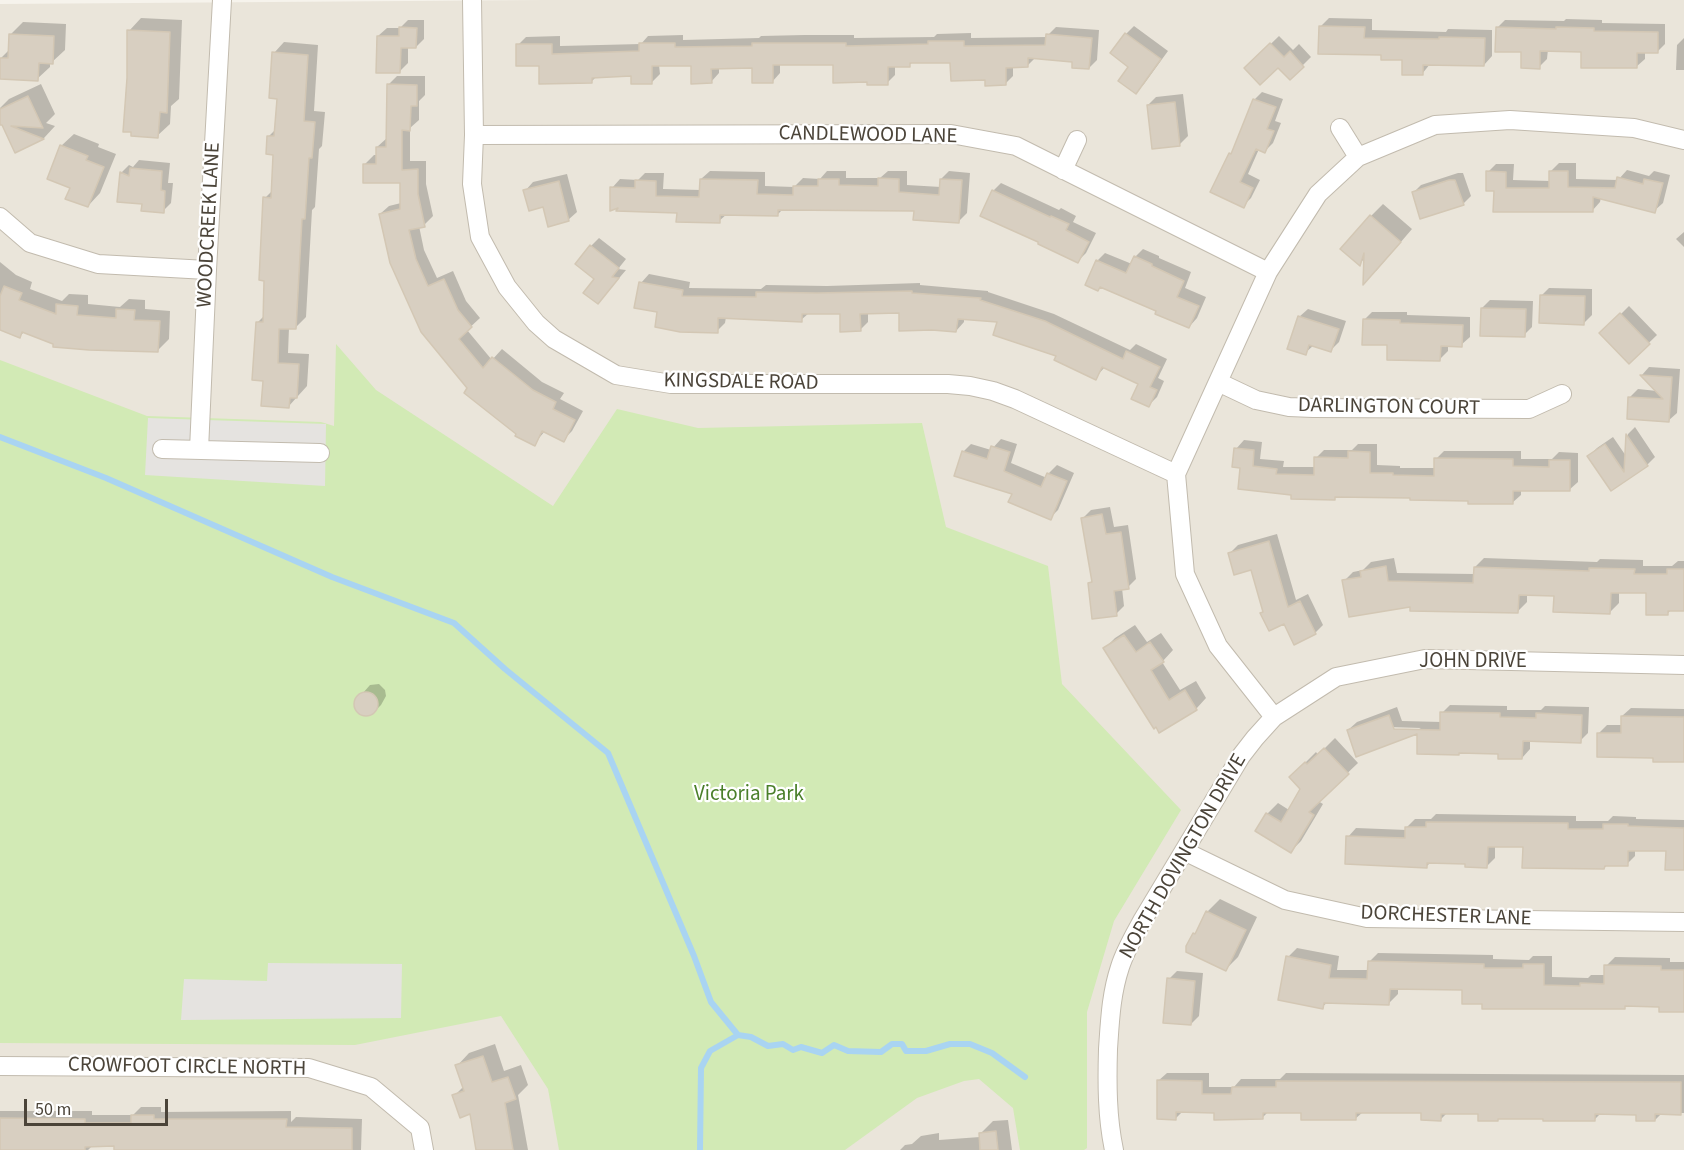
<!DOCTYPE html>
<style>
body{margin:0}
#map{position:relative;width:1684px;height:1150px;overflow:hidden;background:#f6f3ec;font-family:"Source Sans 3",sans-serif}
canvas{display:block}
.scale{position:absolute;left:24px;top:1099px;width:144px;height:27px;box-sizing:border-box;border:3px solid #4b4439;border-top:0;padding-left:8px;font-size:18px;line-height:21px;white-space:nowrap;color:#4b4439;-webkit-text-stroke:4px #fff;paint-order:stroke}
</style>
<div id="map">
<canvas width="1684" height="1150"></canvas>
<div class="scale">50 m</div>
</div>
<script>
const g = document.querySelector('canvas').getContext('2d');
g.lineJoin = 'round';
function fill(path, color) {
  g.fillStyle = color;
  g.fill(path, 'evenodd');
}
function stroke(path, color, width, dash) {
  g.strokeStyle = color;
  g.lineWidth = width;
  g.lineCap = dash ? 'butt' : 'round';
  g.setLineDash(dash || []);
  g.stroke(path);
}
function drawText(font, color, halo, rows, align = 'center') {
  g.font = font + ' "Source Sans 3",sans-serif';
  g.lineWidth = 4.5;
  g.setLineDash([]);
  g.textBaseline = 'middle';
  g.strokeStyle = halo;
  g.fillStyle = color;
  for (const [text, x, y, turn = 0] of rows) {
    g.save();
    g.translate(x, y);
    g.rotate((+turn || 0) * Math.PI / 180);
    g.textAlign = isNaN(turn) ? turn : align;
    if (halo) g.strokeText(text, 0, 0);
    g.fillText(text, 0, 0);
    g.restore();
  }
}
const residential = new Path2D(`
 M544,0H1684V1150H0V4Z`);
const green = new Path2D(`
 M336,344L376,390L553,506L617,409L698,428L922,423L946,527L1048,566L1062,684L1181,810L1114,921L1087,1012V1148L1084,1150H1020L1013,1108L979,1079L964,1081L917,1098L845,1150H559L548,1089L501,1016L355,1045L0,1043V360L147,416L321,422L334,426Z`);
const parking = new Path2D(`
 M148,418L326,424L325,486L145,475Z
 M268,963L402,964L401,1018L181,1020L184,979L267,981Z`);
const shadow = new Path2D(`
 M141,18L182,20L179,99L171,106L170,124L157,136L128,78L129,31Z
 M1329,18L1372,19V30L1446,32L1448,29L1492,30V56L1484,65L1430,64L1422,74L1403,59L1382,54L1320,27Z
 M1566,19L1602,20V23L1665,24V44L1657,52H1645V59L1636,67L1583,50L1548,49L1547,59L1539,67L1497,28L1505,20L1564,21Z
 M408,20H424V39L416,47H408V63L400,71L378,36L387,28H400Z
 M23,22L66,24L65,50L52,62H50V67L37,79L0,78V59L9,50L10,35Z
 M1134,26L1168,51L1144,84L1136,92L1131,66L1112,53L1126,34Z
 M1056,27L1099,30L1097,60L1089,68L1074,61L1036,57L1027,66H1013V76L1005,84L987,79L952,62H913L909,65L895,66V75L887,83L869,81L834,64H780V73L772,82L754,67H719V73L711,82L692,64L659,65L660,74L651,83L633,75L597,76L591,82L540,64L518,45L526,37L560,36V46L641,44L648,36L683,35V40L759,38L761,36L804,35H854V38L934,37L937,34L971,33V38L1048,37V35Z
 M1279,36L1293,50L1299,44L1311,57L1290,78L1278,66L1246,68Z
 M1684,38V70H1676L1677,45Z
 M284,42L318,45L314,111L325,112L322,146L319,149L315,207L312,210L306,317L295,328H289L288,353L309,354L307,386L288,407L264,380L257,323L265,315V198L273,190L275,153L269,136L276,129L279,97L274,53Z
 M397,76H425V95L419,101V120L410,128V161H426V184L433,216L424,225L419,226L424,250L437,278L453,271L466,301L480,318L467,330L492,360L502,349L542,382L564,393L560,399L583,411L572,431L563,440L545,431L534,444L469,388L380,214L389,206L401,203V181L365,164L374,155H377V147L387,138L388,85Z
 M41,84L55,114L46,123L55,126L44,138L15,151L0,119V108L9,99Z
 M1262,92L1283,99L1275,121L1281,123L1273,143L1265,151L1259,149L1248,174L1260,180L1251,198L1243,206L1231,154L1235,150L1254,100Z
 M1183,94L1188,136L1180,144L1148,105L1156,97Z
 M74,134L99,144L98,147L116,154L100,193L88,206L72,187L61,146Z
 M139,160L170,163L168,183H173L171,203L163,211L143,203L121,173L129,165L133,167Z
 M1559,163H1576V179L1618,180L1627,170L1649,176L1654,171L1670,175L1663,203L1654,211L1601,197L1600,202L1592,211L1495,190L1488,172L1496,164H1514L1513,180L1550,181L1551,171Z
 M710,171L765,172V186L794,187L803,178L820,179L827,171H846V178H880L888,171H907V185L941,187V179L949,171L970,173L967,213L959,221L915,209H783L777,215L727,214L719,221L678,211L612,188L620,179L638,180L645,173H664L663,189L701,190V179Z
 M1458,173H1463L1471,196L1463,204L1413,193L1421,185Z
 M567,174L577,212L568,220L544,205L525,191L533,182Z
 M1001,183L1059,210L1061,208L1076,216L1073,222L1096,233L1086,253L1078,261L993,191Z
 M1383,204L1412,229L1376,271L1365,258L1359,264L1371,216Z
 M1684,232V247L1676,239Z
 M599,238L626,259L618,269L626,270L598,303L596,278L591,246Z
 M1143,249L1159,256V258L1191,272L1185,288L1206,297L1197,318L1189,327L1158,311L1097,261L1105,253L1132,264L1135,257Z
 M0,262L16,275L32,282L30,289L62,301L69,294L88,295V304L120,307L129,299L145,300V309L170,311L169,339L158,350L55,343L25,331L20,336L0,329Z
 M649,274L690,282L689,288L761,289L766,285L827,286L920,283V285L988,291V292L1054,314L1130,350L1136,344L1167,359L1158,378L1164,381L1157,397L1149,405L1140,383L1105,367L1095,378L999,321L964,318V322L956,331L900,311L868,312V322L860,330L841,312L809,313L801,320L726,317L725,323L717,331L659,311L641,283Z
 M1549,288L1592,289V315L1584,323L1541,296Z
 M1490,300L1533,301L1532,327L1524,335L1482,308Z
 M1629,306L1657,335L1629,362L1602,333Z
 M1308,309L1346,321L1339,342L1331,350L1314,345L1305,353L1299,317Z
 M1372,312H1407V315L1470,317V337L1461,345H1448V351L1440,359L1364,320Z
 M1649,367L1680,369L1677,413L1668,421L1630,397L1638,389L1657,391L1642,375Z
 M1635,427L1655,457L1647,465L1611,489L1589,456L1597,448L1613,437L1626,456L1628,434Z
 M1001,439L1017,444L1011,463L1047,478L1049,473L1057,465L1074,473L1058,510L1050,518L1014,493L963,452L971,444L991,450Z
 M1244,440L1262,442L1260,459L1284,461L1283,467H1316V458L1324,450H1352L1358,444H1377V465L1400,466V468H1436V459L1444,451H1521V459H1552L1559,452L1578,453V482L1569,490L1521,489V495L1512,503L1412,496L1337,495L1335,498L1292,493L1242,466L1236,449Z
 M1110,507L1114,527L1128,525L1136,579L1128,587L1122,588L1124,606L1116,614L1090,583L1093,579L1083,518L1091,510Z
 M1277,534L1296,600L1308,594L1323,625L1315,633L1262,613L1264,611L1252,568L1230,553L1238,545Z
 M1394,558L1397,573L1475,574V567L1484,558L1597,562L1600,559L1643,560V566H1672L1678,561H1684V609L1671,610L1668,613L1648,592L1619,591V603L1610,612L1556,595L1527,594V602L1518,611L1411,605L1344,581L1353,572L1363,570L1371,562Z
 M1135,625L1147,642L1161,633L1173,650L1162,662L1180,690L1196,681L1206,698L1196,709L1156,725L1105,648L1115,638Z
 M379,684L385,690L386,696L381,705L373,713L364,715L358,710L356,701L370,685Z
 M1450,705L1507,706V710H1541L1545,706L1589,707L1588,733L1580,741L1530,740V749L1522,758L1419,732L1348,730L1357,722L1397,707L1402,721L1442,722V713ZM1387,727L1421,728L1415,731L1387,730Z
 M1631,708L1684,709V761L1654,757L1599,733L1607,725H1622V716Z
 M1335,738L1358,763L1318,801L1323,804L1301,841L1291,851L1267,814L1278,803L1289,810L1302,789L1291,777L1316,752L1318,755Z
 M1436,814L1576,816V821H1608L1613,816L1636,817V819L1684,820V869L1667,850H1635V856L1627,864H1608L1604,868L1524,846L1495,845V858L1487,866L1467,862H1431L1427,866L1348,837L1356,828L1407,830V827L1415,819H1431Z
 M1220,899L1257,917L1238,957L1226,969L1194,934L1199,929L1207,912Z
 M1297,948L1339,956L1337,970H1369V962L1378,953L1493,955V959L1529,960L1533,956H1552V977L1588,978L1591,975H1606V966L1615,957L1670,958V962H1684V1011L1661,1005H1627L1625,1007L1484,1003L1463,988L1398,987V994L1389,1003L1328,1002L1322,1007L1288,957Z
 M1177,971L1203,973L1199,1016L1191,1024L1169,979Z
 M495,1044L504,1071L521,1065L528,1085L518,1095L528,1150H478L471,1112L454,1096L464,1086L457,1066L469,1053Z
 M1167,1073H1209V1087H1234L1241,1079H1280L1286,1073L1684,1075V1113H1662L1655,1120L1637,1113H1601L1594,1120L1480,1112H1448L1441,1119L1423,1112H1363L1355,1119L1303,1112L1269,1111L1263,1117L1215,1111H1183L1176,1118L1158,1081Z
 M141,1107H161V1112L291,1111V1122L296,1117L362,1119L361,1150H115V1145H93L88,1150H0V1111H92V1115H133Z
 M1008,1120L1012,1150H900L905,1145L912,1144L921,1136L939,1133V1140L980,1137V1134L993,1121Z`);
const stream = new Path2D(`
 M0,437L106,478L332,577L454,623L505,669L608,753L694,956L711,1002L738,1035
 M700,1150L701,1068L710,1051L738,1035L751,1037L768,1046L783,1044L793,1050L801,1047L822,1053L834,1045L848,1051L881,1052L892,1044H902L906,1051H926L950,1044H970L992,1053L1025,1077`);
const building = new Path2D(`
 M1319,26L1365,27L1364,38L1439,39V37L1485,38L1484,66L1423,65V75H1402V60H1381V55L1318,54Z
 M399,27L417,28L416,48H401L400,73H376L377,36H399Z
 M1496,27L1556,29V27L1594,28V31L1658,32V53H1637V68H1581V52L1540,51V69L1521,68V52H1495Z
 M127,30L170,32L167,113L160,112L158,138L131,136V132H123L127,78Z
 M1125,33L1161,59L1136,94L1118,81L1128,67L1110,53Z
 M9,34L54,36L53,64L39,63L38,81L0,79V58H8Z
 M1046,34L1092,38L1089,69L1072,68V62L1028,58V67L1006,68V85L985,86V80L951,81L950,63H910V67H888V85H867V82L833,83V65H773V83H752V68L711,69L712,83L691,84V66H652V84H631V76L592,78V83L539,84V66H516V44H552V54L639,51V43H675V47L752,46V43H846V46L928,44V41H964V46L1045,45Z
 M1270,43L1284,57L1290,51L1304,67L1290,80L1278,68L1260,85L1244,68Z
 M272,52L308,55L304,121L315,122L312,158H309L305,219H302L296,329H279L278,363L299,364L297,398H290L289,408L261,406L263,381L252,380L256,322H263L264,281L259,280L263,197L271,198L273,155L266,154L267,136H274L277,99L269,98Z
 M387,84L417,85V106H411L410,131L402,130V170L418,169V194L425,227L409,230L416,259L428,286L444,279L458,310L472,327L459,339L483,368L492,357L533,390L556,402L553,409L575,420L564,442L542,431L535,446L515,436L516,434L464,393L467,388L421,332L390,263L379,214L400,209V183H363V164H376V147H386Z
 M28,96L43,128L11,126L44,139L15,153L2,125H0V109Z
 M1253,99L1276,107L1267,129L1274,131L1265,153L1256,149L1240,182L1253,188L1244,208L1210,192L1229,153L1231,154Z
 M1175,102L1180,146L1152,149L1147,105Z
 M60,145L88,156L86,160L104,167L88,207L65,199L70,188L47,179Z
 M130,168L162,171L161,190L165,191L164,213L141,211L142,204L117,202L120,172L129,176Z
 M1486,171L1506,172V188H1549V171H1568V187L1615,188L1617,177L1643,184L1644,179L1663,183L1655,213L1593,197V212H1493L1494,191H1486Z
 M878,178L899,179V192L939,195L940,179L962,180L959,223L913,220L914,211L778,210V216L720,215V223L676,222L677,213L616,211L618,208L610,211V187L635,188V180L656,181V196L699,197L700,179L758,180L757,194L793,195V186H818V179H839V185L878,186Z
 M1449,180H1455L1464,205L1420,219L1412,192Z
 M559,181L569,221L548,227L543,207L529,211L523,190Z
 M992,190L1050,217L1051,216L1069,224L1066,230L1089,242L1078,263L1038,244V242L980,216Z
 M1370,215L1401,242L1363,285L1364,253L1360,266L1340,249Z
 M590,245L619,268L612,277L619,278L598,304L583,293L594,279L575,264Z
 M1134,256L1152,264V266L1184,281L1177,297L1199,306L1189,328L1155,314L1156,311L1100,287L1098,291L1085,285L1096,260L1126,273Z
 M639,282L683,290L682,296L756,297V292L817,293L912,291V293L981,298L980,300L1045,321L1123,359L1126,351L1160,367L1150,387L1157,390L1149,407L1131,399L1138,384L1102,367L1096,380L1054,360L1056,356L993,335L997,322L958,319L956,332L932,330L899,331V313L860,314L861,331L840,332V314H802V322L718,318V333L680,332L655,327L657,312L634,308Z
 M4,286L22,293L19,300L56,314V304L78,306L77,315L116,318V309L135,310L134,320L160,321L158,352L89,350L53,347V344L22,332L20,338L0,330V296Z
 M1540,295L1585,296L1584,325L1539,323Z
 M1481,308L1526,309L1525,337L1480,336Z
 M1620,313L1650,344L1629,364L1599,333Z
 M1298,316L1339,329L1331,352L1309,345L1306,355L1287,349Z
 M1363,319L1400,320V323L1463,325L1462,347L1441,346L1440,361L1387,360V345H1362Z
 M1640,375L1672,377L1669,422L1627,419L1628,397L1663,399Z
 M1626,434L1648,466L1611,491L1587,456L1605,444L1624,472Z
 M991,446L1010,452L1004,471L1041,487L1047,473L1067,481L1051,520L1008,502L1012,494L954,476L962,451L987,459Z
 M1234,448L1254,450L1253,466L1277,469L1276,474L1314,475V457L1348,458V451L1370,452V473H1393V475L1434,476V458L1513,459V466L1549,467V460H1570V491H1513V504H1468V501L1410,500V498L1335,497V500L1291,499V495L1238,489L1240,468L1232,467Z
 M1102,514L1106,534L1121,532L1129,589L1114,591L1117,616L1092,619L1088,583L1092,582L1081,518Z
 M1269,541L1288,607L1300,601L1316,634L1294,645L1284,624L1269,631L1260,613L1263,612L1251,570L1234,575L1228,553Z
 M1386,566L1388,581L1473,583L1474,567L1589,571V568L1635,569L1634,574H1667V569H1684V611H1668V615H1646V593H1611L1610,614L1553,612L1554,596L1519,595L1518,613L1410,611V607L1349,617L1342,580L1361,577L1360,571Z
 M1124,635L1136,652L1150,642L1164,662L1151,670L1169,700L1185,690L1197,710L1159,733L1156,727L1154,729L1103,648Z
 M354 704a12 12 0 1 1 24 0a12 12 0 1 1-24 0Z
 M1440,712L1500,713V717L1536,718V713L1582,715L1581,743L1523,741L1522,759H1498V754L1459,753V755L1417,754V734L1356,757L1347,730L1389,715L1394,729L1440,730Z
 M1621,716L1684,717V762H1653V758L1597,757V733H1621Z
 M1324,748L1349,774L1309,812L1314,815L1291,853L1255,831L1266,813L1281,822L1300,789L1289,777L1305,762L1307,764Z
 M1426,822L1568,823V829H1603V824H1628V826L1684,828V870H1665L1666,851H1628V866H1605L1604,869L1522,868L1523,847H1488L1487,868L1465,867V864L1427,863V868L1345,864L1346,836L1405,838V827H1426Z
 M1206,911L1246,930L1226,971L1186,952V946L1193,933L1195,934Z
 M1286,956L1331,965L1329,978L1367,979L1368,961L1484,964V968H1523V964H1544V985L1580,986V983L1604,984V965L1661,966V970H1684V1012H1659V1007L1625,1006V1009H1482V1004H1462V990L1390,989L1389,1005L1324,1003L1323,1009L1278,1000Z
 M1167,978L1195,981L1191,1025L1163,1023Z
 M483,1056L492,1082L508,1077L516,1099L505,1103L513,1150H476L470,1114L460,1118L452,1095L464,1091L455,1065Z
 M1157,1080L1202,1081V1094H1231L1232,1087H1276V1081L1681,1082V1115L1655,1114V1121H1636V1115L1595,1114V1121H1543V1119H1498V1121H1478V1114H1441V1121L1421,1120V1113H1356V1120H1301V1113H1263V1119L1214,1120V1113L1176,1112V1120L1157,1119Z
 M131,1115H154V1119H287L286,1127L352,1128V1150H114V1146L85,1147V1150H0V1118L85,1119V1123H131Z
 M996,1131L998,1150H980L979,1133Z`);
const minor = new Path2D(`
 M472,0L474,135L472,184L480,237L507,287L536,323L554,339L616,375L671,384H948L970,386L993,391L1015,399L1176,474
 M1340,128L1358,157
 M474,135L951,134L1016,146L1268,272
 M1063,170L1077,140
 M0,217L30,243L98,264L207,270
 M1218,382L1256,400L1289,407L1313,408L1529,409L1562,394
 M162,449L320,453
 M199,450L207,270L222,0
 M1274,717L1218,646L1185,574L1176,474L1268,272L1318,194L1358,157L1435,125L1510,120L1634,128L1684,140
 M1184,851L1285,900L1367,918L1684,922
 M0,1066L309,1068L371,1087L420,1128L424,1150
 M1114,1150C1107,1117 1107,1083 1108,1049C1110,1020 1111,994 1120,967C1125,951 1134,936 1142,921L1241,756L1255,738L1274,717L1336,677L1425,659L1684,665`);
const streetNames = [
 ["CANDLEWOOD LANE",868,136,1],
 ["WOODCREEK LANE",210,225,-87],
 ["KINGSDALE ROAD",741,383,1],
 ["DARLINGTON COURT",1389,408,1],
 ["JOHN DRIVE",1473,662],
 ["NORTH DOVINGTON DRIVE",1184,857,-60],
 ["DORCHESTER LANE",1446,917,2],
 ["CROWFOOT CIRCLE NORTH",187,1068,1]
];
const parkNames = [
 ["Victoria Park",749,795]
];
fill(residential, '#eae5da');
fill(green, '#d2eab5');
fill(parking, '#e5e3e0');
fill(shadow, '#0003');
stroke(stream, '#a9d4f2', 6);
fill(building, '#d8cfc1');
stroke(building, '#d3c7b4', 1.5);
stroke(minor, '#c2bbae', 20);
stroke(minor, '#fff', 18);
drawText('21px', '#4b4439', '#fff', streetNames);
drawText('21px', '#4a7f2a', '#fff', parkNames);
</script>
